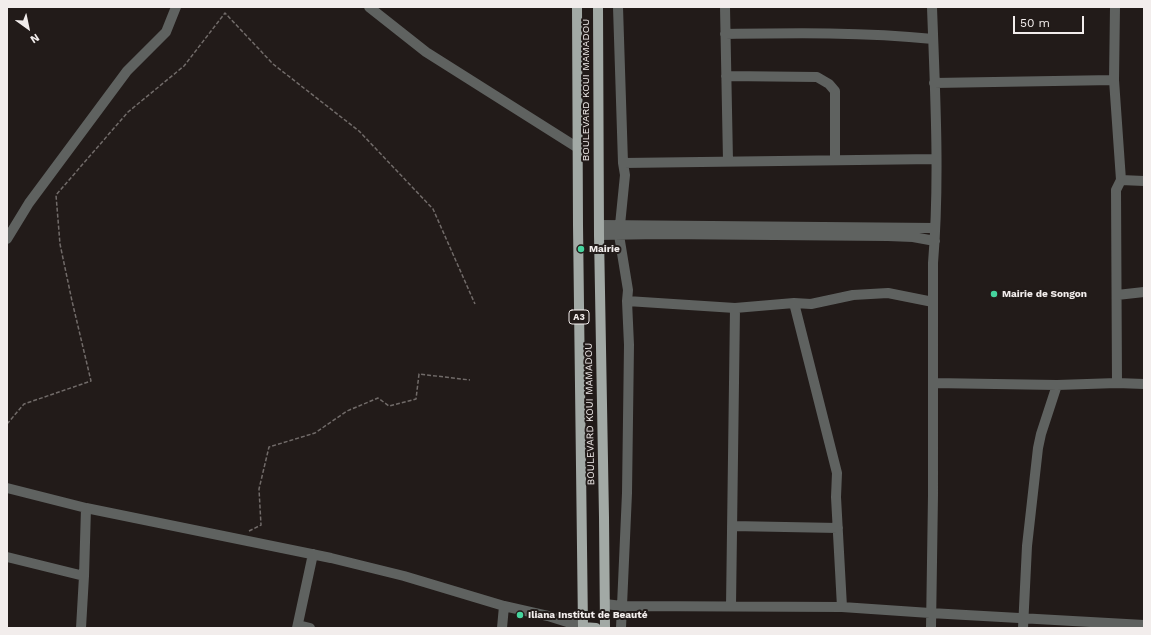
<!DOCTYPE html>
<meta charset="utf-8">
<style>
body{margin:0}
#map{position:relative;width:1151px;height:635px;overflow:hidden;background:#221b19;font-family:"Work Sans",sans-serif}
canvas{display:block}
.frame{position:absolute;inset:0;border:8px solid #f2edec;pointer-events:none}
.north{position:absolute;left:8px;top:8px;width:40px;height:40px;-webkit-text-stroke:3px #221b19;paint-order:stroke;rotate:147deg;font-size:11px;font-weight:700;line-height:16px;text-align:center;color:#f2edec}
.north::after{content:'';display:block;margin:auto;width:14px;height:18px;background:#f2edec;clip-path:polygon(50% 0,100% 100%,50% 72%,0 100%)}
.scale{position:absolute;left:1013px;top:16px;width:71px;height:18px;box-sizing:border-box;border:2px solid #f2edec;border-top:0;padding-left:5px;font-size:12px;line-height:14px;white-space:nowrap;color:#f2edec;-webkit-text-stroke:3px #221b19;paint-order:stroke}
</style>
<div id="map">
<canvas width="1151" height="635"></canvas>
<div class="frame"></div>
<div class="north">N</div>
<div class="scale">50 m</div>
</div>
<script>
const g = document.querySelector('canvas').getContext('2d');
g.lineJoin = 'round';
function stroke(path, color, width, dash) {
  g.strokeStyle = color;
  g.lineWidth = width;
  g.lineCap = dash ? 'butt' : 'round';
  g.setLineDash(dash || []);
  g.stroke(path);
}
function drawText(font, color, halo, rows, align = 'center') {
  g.font = font + ' "Work Sans",sans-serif';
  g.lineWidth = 4;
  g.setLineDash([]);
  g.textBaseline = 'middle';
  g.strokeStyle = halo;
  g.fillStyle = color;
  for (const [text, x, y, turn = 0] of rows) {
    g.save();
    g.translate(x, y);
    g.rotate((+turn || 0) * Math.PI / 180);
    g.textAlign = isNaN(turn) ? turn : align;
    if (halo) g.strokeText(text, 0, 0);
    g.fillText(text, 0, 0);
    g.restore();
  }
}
const path = new Path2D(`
 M7,424L24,404L91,381L72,301L60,244L56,195L128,112L184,66L225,13L273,64L359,131L433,209L475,304
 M249,531L261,525L259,489L269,447L315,433L347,411L378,398L389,406L416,399L419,374L470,380`);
const minor = new Path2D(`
 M369,7L426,52L578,148
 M618,7L623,163L625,175L619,235L628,290L627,301L629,345L627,493L621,628
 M725,7L728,161
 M725,34C795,33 864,32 933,39
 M726,76L817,77L829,84L835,91V160
 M1114,80L1115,7
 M934,83L1114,80L1121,180
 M623,163L936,159
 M599,225L935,228
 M599,235L661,234L888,236L913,237L935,241
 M7,239L29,203L127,71L166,32L176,7
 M1117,295L1144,292
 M627,301L735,308L794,303L811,304L853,295L888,293L933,302
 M794,303L837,473L836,497L842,607
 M933,383L1057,385L1117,383L1116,190L1121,180L1144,181
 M1117,383L1144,384
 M7,488L86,508L331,558L404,576L504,606L548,616L583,627
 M732,526L838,528
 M7,557L84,576
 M605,604L622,606L842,607L930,613L1144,625
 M731,606L735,308
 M298,625L310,628
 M81,628L84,576L86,508
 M297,628L313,554
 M502,628L504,606
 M931,628L933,495V263C940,178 935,92 932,7
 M1023,628L1027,546L1038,448L1041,434L1057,385`);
const major = new Path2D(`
 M577,7L578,225L583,628
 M598,7L599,235L604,517L605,628
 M583,627L596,628`);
const markers = [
 [581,249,4,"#46d49e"],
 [994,294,4,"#46d49e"],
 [520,615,4,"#46d49e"]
];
const shields = [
 [579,317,20]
];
const shieldNames = [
 ["A3",579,317]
];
const streetNames = [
 ["BOULEVARD KOUI MAMADOU",586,90,-90],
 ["BOULEVARD KOUI MAMADOU",590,414,-91]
];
const poiNames = [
 ["Mairie",589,249],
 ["Mairie de Songon",1002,294],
 ["Iliana Institut de Beauté",528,615]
];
stroke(path, '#716b69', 1.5, [4, 2]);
stroke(minor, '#5f6260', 10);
stroke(major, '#a2a9a5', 10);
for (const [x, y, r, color] of markers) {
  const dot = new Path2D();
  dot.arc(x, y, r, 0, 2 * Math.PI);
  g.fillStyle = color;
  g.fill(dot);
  stroke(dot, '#221b19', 1.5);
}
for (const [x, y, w] of shields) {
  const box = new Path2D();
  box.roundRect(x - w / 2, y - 7, w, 14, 3);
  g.fillStyle = '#221b19';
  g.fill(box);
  stroke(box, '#f2edec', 1);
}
drawText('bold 9px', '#f2edec', null, shieldNames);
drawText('10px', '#f2edec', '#221b19', streetNames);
drawText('bold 10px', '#f2edec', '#221b19', poiNames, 'left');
</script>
